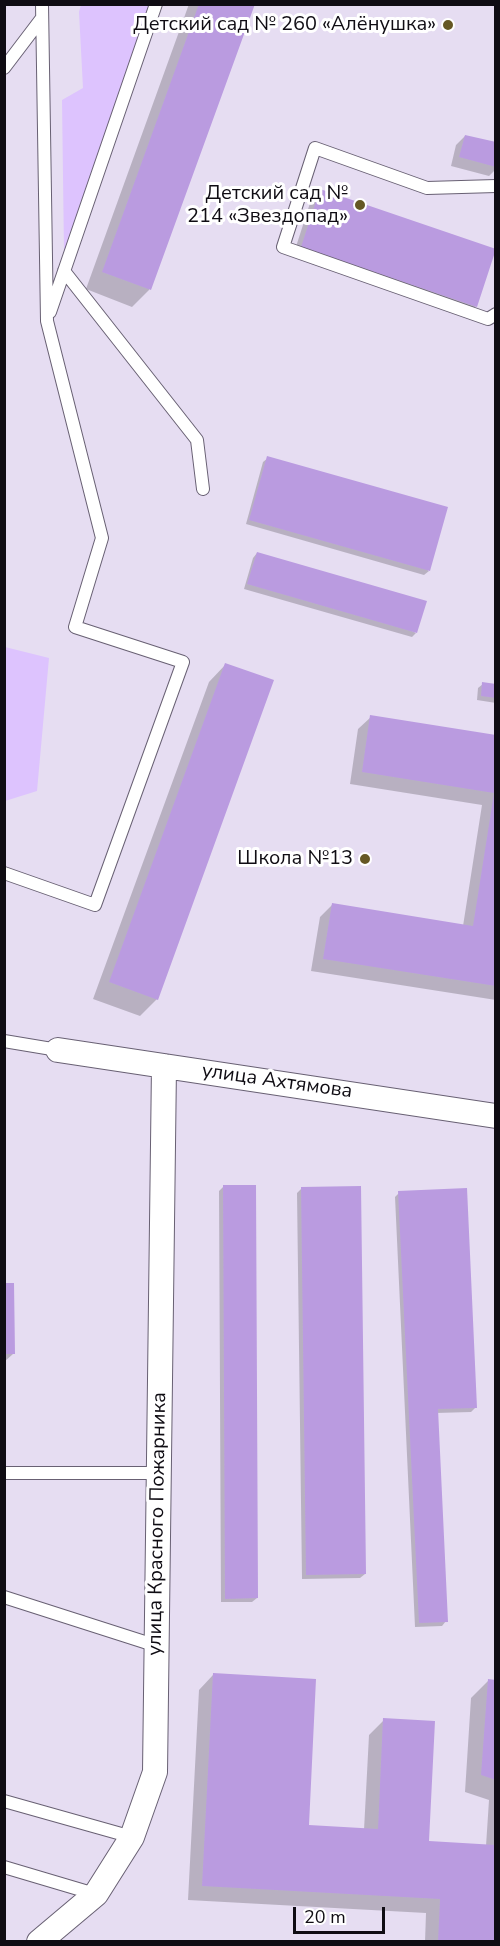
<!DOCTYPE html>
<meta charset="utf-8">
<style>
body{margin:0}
#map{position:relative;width:500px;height:1946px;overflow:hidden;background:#e6ddf2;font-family:"Nunito Sans",sans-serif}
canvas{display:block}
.frame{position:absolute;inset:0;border:6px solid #0f0c13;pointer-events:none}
.scale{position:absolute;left:293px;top:1907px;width:92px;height:27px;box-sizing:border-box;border:3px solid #0f0c13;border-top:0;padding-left:8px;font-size:18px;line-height:21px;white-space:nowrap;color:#0f0c13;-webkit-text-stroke:4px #fff;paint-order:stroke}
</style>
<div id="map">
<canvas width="500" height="1946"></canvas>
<div class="frame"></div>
<div class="scale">20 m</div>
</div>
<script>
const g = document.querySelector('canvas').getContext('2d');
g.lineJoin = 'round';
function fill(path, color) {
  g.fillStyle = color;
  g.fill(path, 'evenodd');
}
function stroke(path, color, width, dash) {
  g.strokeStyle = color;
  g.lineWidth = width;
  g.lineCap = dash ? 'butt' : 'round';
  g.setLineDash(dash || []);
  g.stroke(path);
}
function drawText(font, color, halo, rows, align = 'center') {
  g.font = font + ' "Nunito Sans",sans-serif';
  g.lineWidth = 6;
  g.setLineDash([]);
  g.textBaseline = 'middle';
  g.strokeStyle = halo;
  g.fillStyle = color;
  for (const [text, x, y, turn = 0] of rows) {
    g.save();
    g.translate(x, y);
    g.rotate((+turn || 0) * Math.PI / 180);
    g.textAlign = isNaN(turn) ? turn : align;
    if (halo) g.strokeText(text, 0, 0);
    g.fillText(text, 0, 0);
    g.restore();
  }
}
const green = new Path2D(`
 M81,5H149L64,252L62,100L83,88L79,12Z
 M5,647L49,658L37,791L5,801Z`);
const shadow = new Path2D(`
 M189,4H254L149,290L132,307L86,289Z
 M465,136L496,144V169L489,176L451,166L456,145Z
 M321,191L476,306L467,315L293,256L311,200Z
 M268,458L429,571L424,575L246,524L263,462Z
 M257,553L416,633L412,637L244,589L253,558Z
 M226,664L157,999L140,1016L93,999L209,682Z
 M483,684L496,686V703L477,700L478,688Z
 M371,717L496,737V1000L311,971L320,917L332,905L463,926L482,805L350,784L358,729Z
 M224,1186L257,1598L252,1602H221L219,1191Z
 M302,1188L365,1574L360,1578L302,1579L297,1193Z
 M399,1193L476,1407L471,1412L436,1413L446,1621L442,1626L415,1627L395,1197Z
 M4,1284L13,1354L4,1362Z
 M213,1675L307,1827L364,1830L369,1735L384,1720L427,1843L486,1846L489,1800L465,1792L471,1698L488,1681H496V1942H425L426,1913L188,1900L199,1690Z`);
const building = new Path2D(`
 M199,4H255L151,290L102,272Z
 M465,135L496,142V167L459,157Z
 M320,189L496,249L477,307L301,247Z
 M267,456L448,507L430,571L249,520Z
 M257,552L427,601L417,633L247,584Z
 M225,663L274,680L158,1000L109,982Z
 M482,682L496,684V698L481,696Z
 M370,715L496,735V986L323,959L332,903L473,926L494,793L362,772Z
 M223,1185H256L258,1598L225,1599Z
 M361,1186L366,1574L306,1575L301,1187Z
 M467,1188L477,1408L438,1409L448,1622L419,1623L398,1191Z
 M4,1283H14L15,1354H4Z
 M213,1673L316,1679L309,1825L378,1829L383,1718L435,1721L429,1841L496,1845V1942H438L440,1899L202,1886Z
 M488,1679L496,1680V1780L481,1775Z`);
const lane = new Path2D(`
 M4,68L42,18
 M496,186L427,188L315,148L283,247L488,319L496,314
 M64,271L197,440L203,489
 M50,312L156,4
 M4,873L95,905L183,662L75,627L102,538L47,321L42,4
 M4,1041L58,1050
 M4,1473H159
 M4,1597L157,1646
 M4,1801L132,1837
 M4,1867L95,1894`);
const street = new Path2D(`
 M58,1050L496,1116
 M39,1942L96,1894L132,1837L155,1772L164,1066`);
const markers = [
 [448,25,6,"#655724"],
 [360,205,6,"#655724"],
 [365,859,6,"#655724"]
];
const poiNames = [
 ["Детский сад № 260 «Алёнушка»",436,25],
 ["Детский сад №",348,194],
 ["214 «Звездопад»",348,217],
 ["Школа №13",353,859]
];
const streetNames = [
 ["улица Ахтямова",277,1082,8],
 ["улица Красного Пожарника",158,1524,-89]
];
fill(green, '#ddc3fe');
fill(shadow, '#0003');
fill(building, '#ba9be0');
stroke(lane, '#686073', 14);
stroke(street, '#686073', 26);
stroke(lane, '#fff', 12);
stroke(street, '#fff', 24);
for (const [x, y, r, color] of markers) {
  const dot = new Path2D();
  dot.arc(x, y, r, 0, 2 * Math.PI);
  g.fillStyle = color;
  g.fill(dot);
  stroke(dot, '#fff', 2);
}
drawText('20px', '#0f0c13', '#fff', poiNames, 'right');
drawText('20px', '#0f0c13', '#fff', streetNames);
</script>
